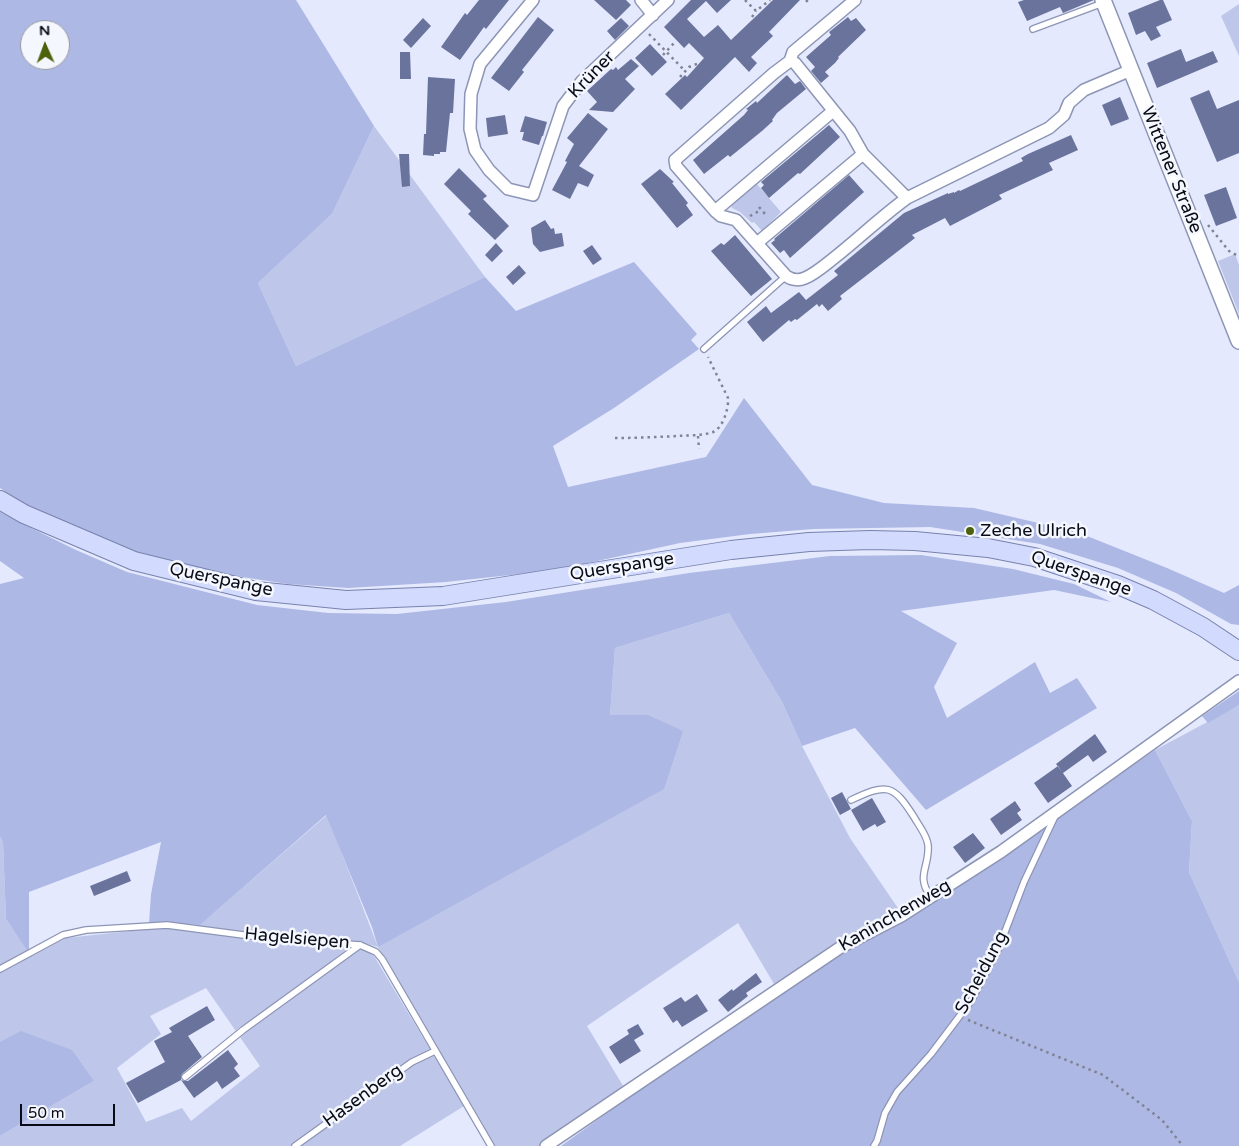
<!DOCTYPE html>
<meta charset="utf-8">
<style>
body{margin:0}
#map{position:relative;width:1239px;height:1146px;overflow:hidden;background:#e4e9fe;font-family:"Varela Round",sans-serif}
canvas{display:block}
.north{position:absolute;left:20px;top:20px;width:50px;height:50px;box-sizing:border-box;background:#f5f7fe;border:1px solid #9699a1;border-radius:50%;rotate:358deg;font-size:14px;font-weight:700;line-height:20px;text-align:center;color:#080b16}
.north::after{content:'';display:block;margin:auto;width:18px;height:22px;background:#4c610b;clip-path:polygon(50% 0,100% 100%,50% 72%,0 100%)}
.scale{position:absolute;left:20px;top:1104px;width:95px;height:22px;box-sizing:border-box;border:2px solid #080b16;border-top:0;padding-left:6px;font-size:15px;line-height:18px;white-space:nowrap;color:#080b16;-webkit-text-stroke:4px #f5f7fe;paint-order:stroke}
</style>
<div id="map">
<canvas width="1239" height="1146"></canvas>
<div class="north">N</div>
<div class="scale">50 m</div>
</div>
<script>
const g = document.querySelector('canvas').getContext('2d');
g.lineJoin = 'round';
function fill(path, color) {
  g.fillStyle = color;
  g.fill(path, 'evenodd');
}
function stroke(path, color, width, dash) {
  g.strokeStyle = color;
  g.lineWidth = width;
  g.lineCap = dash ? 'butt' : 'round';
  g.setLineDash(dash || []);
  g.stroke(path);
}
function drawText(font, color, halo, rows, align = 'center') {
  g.font = font + ' "Varela Round",sans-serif';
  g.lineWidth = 5;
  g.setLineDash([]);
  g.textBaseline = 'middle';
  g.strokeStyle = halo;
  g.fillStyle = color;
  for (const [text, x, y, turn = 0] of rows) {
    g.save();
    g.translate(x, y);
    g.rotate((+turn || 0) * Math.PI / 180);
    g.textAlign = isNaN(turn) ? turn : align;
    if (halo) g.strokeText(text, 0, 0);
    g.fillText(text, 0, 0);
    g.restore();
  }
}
const green = new Path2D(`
 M1239,4V56L1221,16Z
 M374,126L485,277L296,366L258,283L332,214Z
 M756,183L781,212L762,231L754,222L752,223L740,212L732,208L730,201Z
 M1235,254L1239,265V314L1218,261Z
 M729,613L782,702L802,746L850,838L900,911L838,944L774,984L738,923L587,1026L625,1089L540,1146H493L378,947L357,941L309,979L236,1030L240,1037L362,948L374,956L464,1106L400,1146H0V1136L94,1081L0,1042V837L3,842L6,919L32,956L66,938L167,927L195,929L327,815L378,947L648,715H610L615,648ZM206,988L260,1066L191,1121L182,1108L146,1122L117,1068L161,1034L150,1016Z
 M1239,705V982L1189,872L1192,821L1155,750Z`);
const forest = new Path2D(`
 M0,0H296L374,126L332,214L258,283L296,366L485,277L516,311L634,262L697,334L691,340L699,349L614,408L553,446L568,487L706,457L744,398L812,485L884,503L974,508L1077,532L1167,568L1224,593L1239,585V625L1231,624L1176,593L1118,568L1040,544L930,527L814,529L750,534L680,543L556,570L446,582L348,588L288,584L203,571L134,552L27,506L0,488ZM30,30H60V60H30Z
 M0,511L17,521L76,550L127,572L257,605L328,613L397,614L506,602L689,573L830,556L921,555L1013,569L1074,584L1111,602L1054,590L901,611L957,643L934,687L947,718L1035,662L1050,693L1077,678L1097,708L926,810L855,728L802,746L782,702L729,613L615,648L610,715H648L683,731L664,789L378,947L372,927L326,815L200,925L167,923L149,924L151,894L161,842L29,892V953L6,919L3,842L0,837V584L24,578L0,561Z
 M1239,691V705L1208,723L1202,716Z
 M1155,750L1192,821L1189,872L1239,982V1146H561L678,1062L845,950L905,920Z
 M21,1031L72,1050L94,1081L0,1136V1042Z`);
const building = new Path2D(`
 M479,0H509L486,29L484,27L460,60L441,47L465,13L467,15Z
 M594,0H626L631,5L616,20Z
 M691,0H731L717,13L706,1L687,19L704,37L718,25L731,40L773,0H800L769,32L773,36L751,57L757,63L749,72L735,57L681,110L665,94L685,75L687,77L704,58L689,43L684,48L664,27Z
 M1024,0H1094L1063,13L1060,7L1027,21L1018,2Z
 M1160,0H1163L1172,20L1156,27L1161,36L1151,41L1145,31L1136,35L1128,13Z
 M538,17L554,30L522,70L524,72L509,91L491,78Z
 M848,17L851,21L856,18L866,30L838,57L839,58L835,63L825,72L829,76L821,83L811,71L815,67L806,57L831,35L829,32Z
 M423,18L431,26L411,48L403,40Z
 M621,18L629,26L615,40L607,31Z
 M650,44L667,62L652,76L635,58Z
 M1181,49L1186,62L1213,51L1218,62L1157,88L1147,63Z
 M400,52H410L411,79H400Z
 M631,59L639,66L625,79L635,89L613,112L589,110L597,102L587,91L611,69L613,70L616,67L618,70Z
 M787,75L795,84L800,81L806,89L777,113L772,120L773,121L762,131L730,157L728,155L704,174L693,160L744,115L748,110L746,109L756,101L757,103Z
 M428,77L455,79L453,113H450L446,152H440V154H434V156L423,155L424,134H426Z
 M1209,90L1217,109L1239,100V153L1217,162L1190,98Z
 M1120,97L1129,119L1111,126L1102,105Z
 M588,113L608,129L579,166L594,175L588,187L578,183L570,199L552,190L567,162L565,161L574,144L567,138Z
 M505,115L508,134L488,137L486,118Z
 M525,116L547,122L543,136H542L539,145L522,140L524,132H520Z
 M829,125L840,137L800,174L798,173L769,198L761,188L764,185L761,182Z
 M1071,135L1078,150L1049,163L1053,170L999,195L1002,199L950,226L945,218L912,235L915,238L840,296L842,299L828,311L822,304L819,307L817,304L797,320L795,319L791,322L789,320L763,342L747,322L766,306L771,313L799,292L806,300L838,275L834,271L904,213L948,193V194L954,192V193L959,190L960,191L1023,161L1021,158L1028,154Z
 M399,154H409L410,186L402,187Z
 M459,168L487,196L483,199L509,226L495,240L468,214L471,211L444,184Z
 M660,169L674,182L672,183L688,203L686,205L693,215L677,228L641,184Z
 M849,175L864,192L790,258L784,250L780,253L771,243L775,240L774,239Z
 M1226,187L1237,218L1216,226L1204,195Z
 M545,220L551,229L554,228L555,234L562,233L564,246L540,252L533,244L531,228Z
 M735,235L772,279L751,296L711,251L721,243L724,245Z
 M496,243L503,251L492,262L485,255Z
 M592,245L602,259L593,265L583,251Z
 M519,265L526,273L513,285L506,277Z
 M1095,734L1107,752L1093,762L1088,755L1063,773L1056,764Z
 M1058,766L1072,786L1048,803L1034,783Z
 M842,792L851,809L840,815L831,798Z
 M872,798L886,822L877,827L875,824L863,831L851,810Z
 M1015,801L1021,810L1017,813L1022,820L1001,835L990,819Z
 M973,833L985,848L965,863L953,847Z
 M127,871L131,881L94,896L90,886Z
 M756,973L762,982L746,993L748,996L728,1012L718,1000L732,989L733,991Z
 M697,994L708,1011L682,1027L677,1020L673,1023L663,1008L681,997L685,1002Z
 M207,1006L215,1020L188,1036L202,1057L182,1074L181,1080L184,1081H188L228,1050L238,1064L234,1068L240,1076L222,1089L217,1081L194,1098L181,1080L138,1103L126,1083L165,1062L154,1041L172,1032L169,1028Z
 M638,1024L644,1034L634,1040L641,1051L620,1064L609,1047L629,1034L627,1030Z`);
const path = new Path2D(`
 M745,0L756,11L770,0
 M806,0L808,2
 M752,17L756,11
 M649,34L685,71
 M663,55L675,42
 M680,77L689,67L699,63
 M759,207L765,214
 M750,216L761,210
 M1208,225L1229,251L1238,256
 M698,436L699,449
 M615,438C636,438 657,437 678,436C689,435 702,436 713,432C723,428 729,408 728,398L708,357
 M968,1020L1103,1075L1162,1120L1183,1146`);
const lane = new Path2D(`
 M1033,29L1103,3
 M704,349L786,276
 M851,800C887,783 893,784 914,817C919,826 927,835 928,845C930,867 915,876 931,897
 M0,969L63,935L86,930L167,925L274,939L360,945L376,952L382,959L491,1146
 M185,1077L243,1030L360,945
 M295,1146L412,1062L435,1051
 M874,1146L877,1141L885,1113L897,1092L931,1054L971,1001L998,950L1024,882L1055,816`);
const street = new Path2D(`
 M533,0L480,64L471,94L470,129L475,150L489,170L508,189L533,195L563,106L582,81L668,0
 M641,0L653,15
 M790,61L793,52L855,0
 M907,198L863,154L850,131L795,63L790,61L774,73L675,160L676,166L715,211L721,216L736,220L786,276C792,280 798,281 805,278C815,274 825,265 834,258C858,239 881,217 907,198L1049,128L1064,115L1069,103L1084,90L1131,70
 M715,211L833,111
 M757,243L863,154
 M546,1146L841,947L901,916L1002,851L1239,681`);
const secondary = new Path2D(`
 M1103,0L1239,341`);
const primary = new Path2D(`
 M0,500L24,514L134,561L256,591L346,600L443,596L731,550L809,542L870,540L915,541L988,548L1034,557L1118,585L1153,600L1203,627L1239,651`);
const markers = [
 [970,531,5,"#4c610b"]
];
const streetNames = [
 ["Krüner",592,75,-46],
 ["Wittener Straße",1171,170,68],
 ["Querspange",622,567,-9],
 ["Querspange",1081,574,19],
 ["Querspange",221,580,12],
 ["Kaninchenweg",895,916,-30],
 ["Hagelsiepen",297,939,5],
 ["Scheidung",982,973,-62],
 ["Hasenberg",363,1096,-36]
];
const poiNames = [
 ["Zeche Ulrich",980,531]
];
fill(green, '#bec7ea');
fill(forest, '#adb8e5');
fill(building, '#69739c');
stroke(lane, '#8d95b5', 8);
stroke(street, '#8d95b5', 14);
stroke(secondary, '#8d95b5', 18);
stroke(primary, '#7882ac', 20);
stroke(path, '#7f8393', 2.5, [2.5, 4]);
stroke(lane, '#fff', 5.5);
stroke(street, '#fff', 11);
stroke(secondary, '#fff', 15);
stroke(primary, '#d2dafe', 18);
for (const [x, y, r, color] of markers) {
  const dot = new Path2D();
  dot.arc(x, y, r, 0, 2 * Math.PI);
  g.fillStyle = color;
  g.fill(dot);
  stroke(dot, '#f5f7fe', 2);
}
drawText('18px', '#080b16', '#f5f7fe', streetNames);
drawText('18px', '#080b16', '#f5f7fe', poiNames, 'left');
</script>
